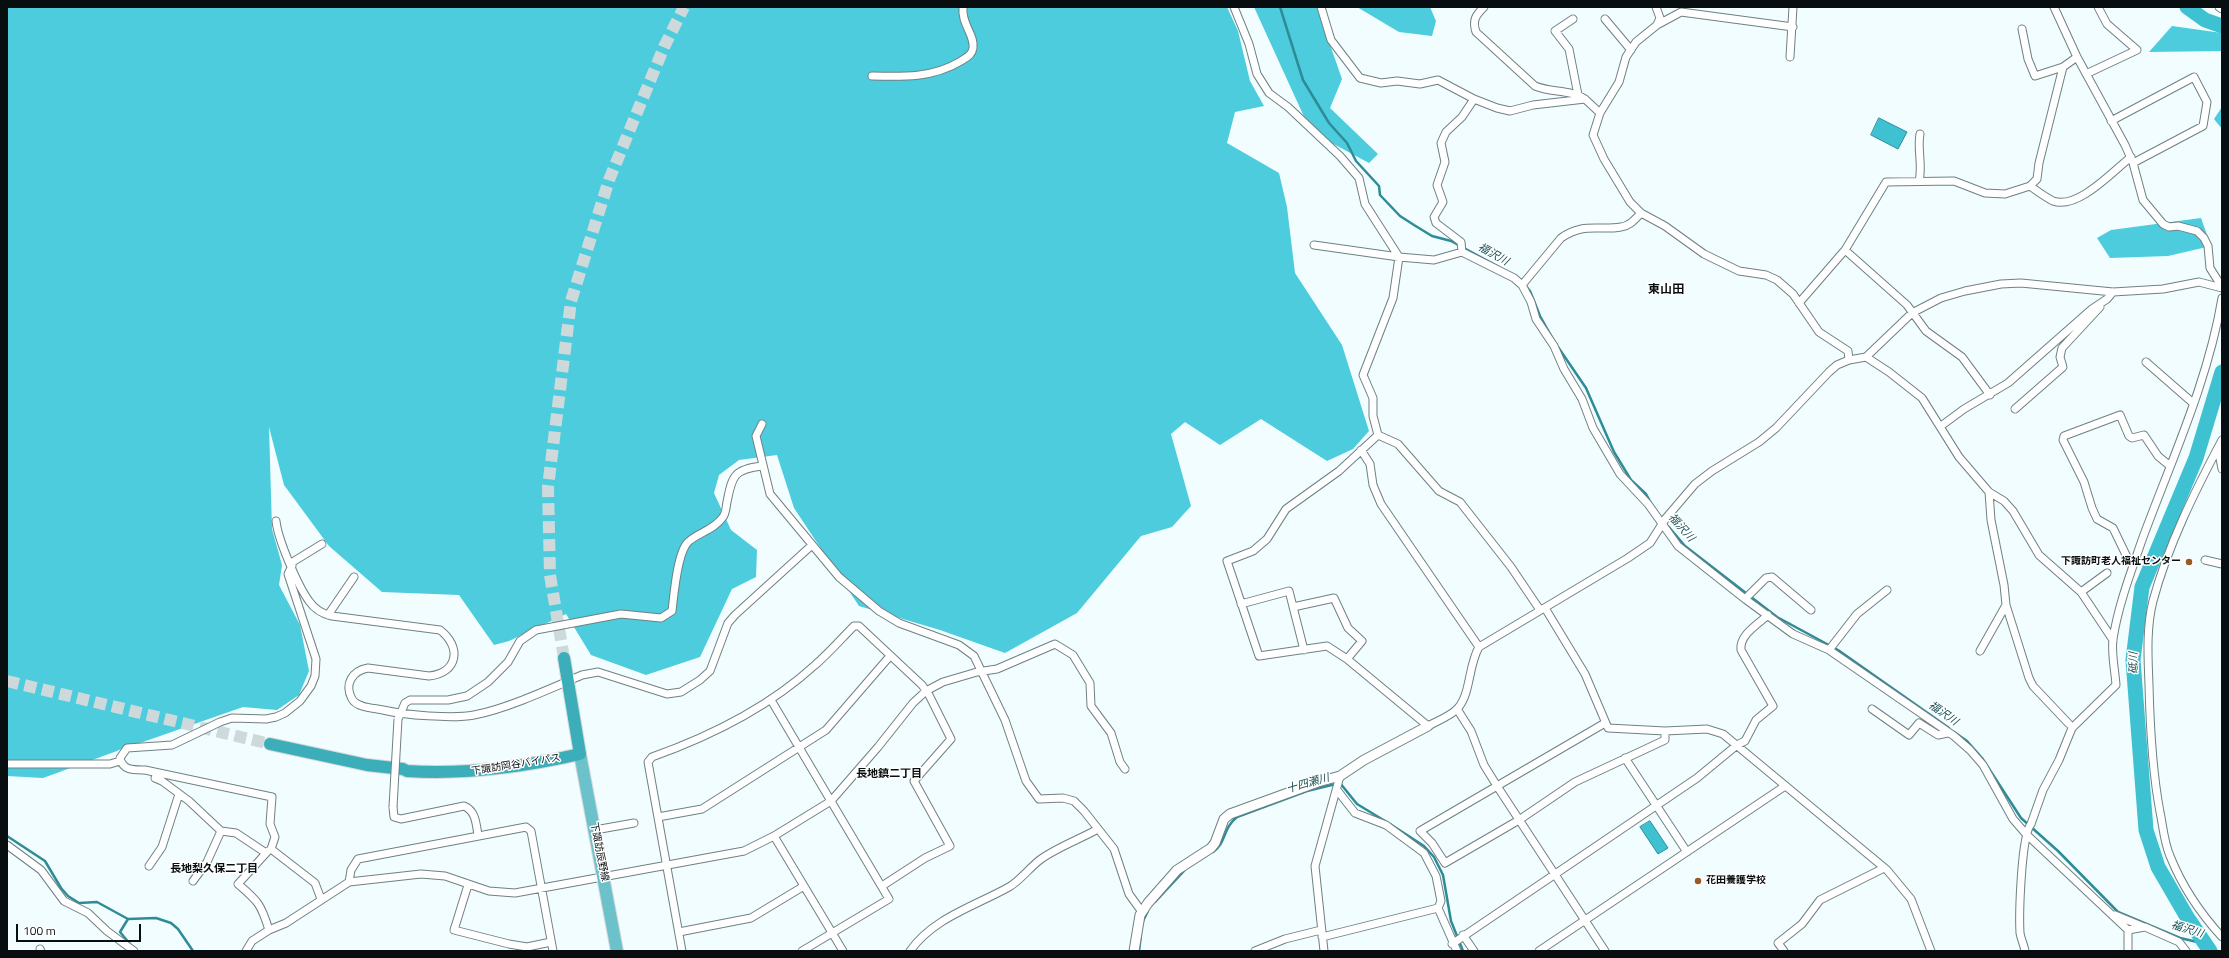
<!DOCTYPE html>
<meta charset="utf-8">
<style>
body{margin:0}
#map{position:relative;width:2229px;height:958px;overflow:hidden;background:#f1fdff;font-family:"Titillium Web",sans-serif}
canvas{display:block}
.frame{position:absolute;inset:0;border:8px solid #080e0f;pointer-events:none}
.scale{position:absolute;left:16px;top:924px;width:125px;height:18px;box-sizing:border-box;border:2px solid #080e0f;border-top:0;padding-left:5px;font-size:12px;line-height:14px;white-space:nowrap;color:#080e0f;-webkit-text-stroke:3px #fff;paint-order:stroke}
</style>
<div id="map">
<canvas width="2229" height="958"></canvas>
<div class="frame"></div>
<div class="scale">100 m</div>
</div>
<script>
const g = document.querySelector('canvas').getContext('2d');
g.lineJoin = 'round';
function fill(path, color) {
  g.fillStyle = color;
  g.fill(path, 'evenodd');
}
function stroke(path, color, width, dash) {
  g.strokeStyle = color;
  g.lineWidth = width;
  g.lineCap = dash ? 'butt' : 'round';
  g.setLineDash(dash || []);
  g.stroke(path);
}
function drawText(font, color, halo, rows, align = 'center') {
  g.font = font + ' "Titillium Web","Noto Sans JP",sans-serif';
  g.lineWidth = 3;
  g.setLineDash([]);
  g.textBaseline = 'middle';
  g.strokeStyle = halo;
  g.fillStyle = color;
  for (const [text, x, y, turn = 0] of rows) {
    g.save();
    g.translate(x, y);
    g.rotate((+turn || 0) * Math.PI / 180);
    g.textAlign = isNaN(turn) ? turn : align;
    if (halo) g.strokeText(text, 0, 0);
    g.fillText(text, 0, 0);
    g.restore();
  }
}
const forest = new Path2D(`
 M7,7H1227L1238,31L1250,81L1264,106L1235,112L1227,143L1279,173L1287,207L1295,273L1342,345L1369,431L1353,449L1327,461L1261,419L1220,445L1185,422L1171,434L1191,506L1172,527L1141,536L1077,613L1005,653L940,630L859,606L794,508L777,455L739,460L719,475L714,493L731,530L757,550L756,577L732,589L700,657L646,675L591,655L566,614L509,641L494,645L459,595L382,592L329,546L284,485L269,427L272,529L282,565L279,585L300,625L309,671L299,695L277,710L243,707L140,743L131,744L117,751L43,778L7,776Z
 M1254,7H1327L1320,16L1342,79L1330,108L1378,154L1369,163L1311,132Z
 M1357,7H1430L1436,21L1432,36L1399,32Z
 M2172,26L2222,33V51L2149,52Z
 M2222,107V129L2214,119Z
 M2201,218L2211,246L2168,256L2110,258L2097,238L2111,230Z`);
const water = new Path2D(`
 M1879,118L1907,132L1898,149L1871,135Z
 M1650,821L1668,848L1658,854L1640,827Z`);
const stream = new Path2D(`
 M1280,7L1303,80L1329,123L1347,143L1356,161L1379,186L1380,195L1400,216L1414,225L1432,236L1451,241L1499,267
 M1525,285L1530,291L1540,316L1554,341
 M1558,347L1586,388L1614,452L1631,480L1646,494L1651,503
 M1668,526L1685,546L1777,617L1838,650L1949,728
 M1954,732L1967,741L1982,758L2021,818L2058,851L2118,912L2180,938L2206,944
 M1390,824L1424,846L1434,857L1443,875L1451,921L1463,951
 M7,836L45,861L61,888L68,896L79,903L97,902L128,919L156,918L171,923L178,929L193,951
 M1213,852C1227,842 1222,829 1237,817L1307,791L1340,783L1357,804L1385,821
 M1155,902L1184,871
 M128,919L120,932L130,944V947
 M1143,921L1148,911
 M1139,951L1141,934`);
const river = new Path2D(`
 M2187,7L2205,20L2222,26
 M2210,951L2187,917L2158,867L2146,830L2133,660L2142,587L2196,458L2222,372`);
const trunkTunnel = new Path2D(`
 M564,658L550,575L548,487L571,301L609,180L664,47L684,7
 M7,681L270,744`);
const minor = new Path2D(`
 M1234,7L1249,44L1257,74L1269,93L1288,107L1340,156L1359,178L1365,204L1399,257L1393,298L1363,375L1373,398V416L1378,435
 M1321,7L1331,40L1360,78L1381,83L1397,81L1420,84L1438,80L1474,99L1497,108L1510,111L1533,105L1585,99L1600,113
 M1484,7C1476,15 1472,20 1476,32L1535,86C1552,93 1569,89 1585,99
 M1656,7L1660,18L1657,25L1636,42L1626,57L1619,82L1600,113L1593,135L1604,159L1630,202L1641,213L1665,226L1704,254L1739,271L1766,275L1777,280L1793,294L1819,332L1848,351L1849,360
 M2054,7L2077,57L2125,145L2133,163L2143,200L2163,224L2169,227L2178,226L2197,231L2204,238L2208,246L2210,268L2222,287
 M2219,7L2222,9
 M1573,19L1555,31L1569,49L1578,95
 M1605,19L1631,50
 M1657,25L1681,12L1793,27
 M2022,29L2028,59L2035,76L2063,67L2077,57
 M1790,57L1793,7
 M2086,74L2137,50L2107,24L2098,7
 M872,76C903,77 933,78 961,61C967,57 972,55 973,48C975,35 961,24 963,7
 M2111,121L2194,77L2207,102L2203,126L2133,163
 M1919,181C1923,165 1917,150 1920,134
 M2030,186C2037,191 2045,197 2053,201C2078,210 2113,171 2131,157
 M1314,245L1399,257L1434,260L1462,252L1514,278L1522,285L1531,302L1536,319L1554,346L1564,369L1582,399L1593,428L1620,474L1648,504L1678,546L1745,599L1793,634L1829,650L1954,736L1970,750L1983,765L2013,819L2026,834L2128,930L2145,927L2179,942L2186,951
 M1845,250L1907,305L1926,331L1962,357L1990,395
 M1462,252L1461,242L1436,223L1434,217L1443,202L1437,185L1445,162L1441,143L1446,132L1462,117L1474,99
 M1522,285L1561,238C1584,222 1598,231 1621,227C1630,226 1635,219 1641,213
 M1799,303L1845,250L1886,182L1954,181L1985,193L2005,194L2030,186L2037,179L2039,163L2063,67
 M1866,357L1889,372L1922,398L1959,457L1989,492L2004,501L2013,511L2039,555L2081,592L2113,640
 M2146,362L2193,403
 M2015,409L2063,367L2060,357L2062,348L2100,307
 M762,424L756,436L770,494L839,577L879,611L899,623L959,645L974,656L1005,720L1026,781L1039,799L1063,798L1074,801L1084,811L1114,849L1129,894L1142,912
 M1941,426L1964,409L2008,383L2092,309L2107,299L2113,292
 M1378,435L1339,471L1286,509L1267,539L1253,551L1227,561L1259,656L1327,646L1347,659L1428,726C1437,721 1451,716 1458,708C1471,693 1468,666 1479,647L1628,558L1650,543L1666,518L1695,484L1712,471L1759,442L1776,428L1829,372L1837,365L1849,360L1866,357L1912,313L1941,298L1965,291L2001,284L2021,283L2113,292L2163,289L2199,282L2222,288
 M1378,435L1398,444L1439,491L1460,502L1511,567L1540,610
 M2222,440C2195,491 2168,545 2153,601C2146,628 2148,658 2149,685C2150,728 2152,770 2160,812C2163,826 2164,842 2170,856C2182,886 2200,913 2222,937
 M2218,448L2222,469
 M1361,450L1370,464L1373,485L1381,504L1479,647
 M1989,492L1991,520L2004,585L2006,605L2029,678L2033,686L2069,724
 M276,521C278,540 298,586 309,601C315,610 323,614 332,616L440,630C462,647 458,673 429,676L368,668C352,671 344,684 352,699C357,708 374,708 383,710C404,715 453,719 474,715C506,709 552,688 582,675L598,672L667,694L681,692L700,680L710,671L728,623L735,615L812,545
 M2205,560L2222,564
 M291,563L322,544
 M2133,565L2128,559L2113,528L2097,519L2092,508L2084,482L2063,440L2064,436L2120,415L2129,436L2132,438L2144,435L2158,456L2170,466
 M292,566L288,574L316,659L315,676L311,686L300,701L285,713L276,717L266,719L232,718L220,722L172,745L127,748L120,758C123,771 134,770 145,770L272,797L270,824L275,837L271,849L315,883L321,899
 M2081,592L2107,573
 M1745,599L1766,578L1772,577L1811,610
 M1241,604L1289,591L1304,650
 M1293,607L1334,598L1348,628L1362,641L1347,659
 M1545,608L1585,674L1608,728L1665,731L1707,729L1723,734L1887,870L1911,899L1931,951
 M328,615L354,577
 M1829,650L1857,614L1887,590
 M1980,651L2006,605
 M771,700L889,899L802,951
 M1457,709L1471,731L1484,765L1497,786L1605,951
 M1872,709L1909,735L1919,723L1938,735L1948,733
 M399,717L405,703L410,700H448L467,696L488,682L508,662L520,641L536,630L621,614L661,618L672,611C674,595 677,553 688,542C699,532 714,530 723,517C726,513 726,507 727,502C732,476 734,469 762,466
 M1605,723L1420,831L1432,843L1445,863L1519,820L1575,782L1665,740V731
 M1625,758L1687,852
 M7,764H110L120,761
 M157,773L155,778L162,781L189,801L221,831L236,833L266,853
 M1337,790L1355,813L1386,825L1424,853L1436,876L1441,901L1438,908
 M393,807L394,817L401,819L464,806C476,811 476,824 478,835
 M658,817L702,809L826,730L890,656
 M595,830L634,823
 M774,836L843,951
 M7,845L41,870L64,901L88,913L107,931L134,951
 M268,851L238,884C258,901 261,904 269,930
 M149,866L162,847L179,794
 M193,881L207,862L221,831
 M349,882L351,870L358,859L526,827L531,831L553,951
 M468,885L454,930L509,944L527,947L551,942
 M2115,915L2144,927
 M2128,930V951
 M679,932L751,918L804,886
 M1463,935L1474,951
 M1322,937L1438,908L1457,951
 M1452,944L1697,778L1737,745L1745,741L1756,720L1773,706L1741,650C1739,635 1758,624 1768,615
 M40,949L41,951
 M246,951L252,941L269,930L286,923L349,882L421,874L445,876L489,891L515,893L744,851L774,836L831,801L878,747L913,703L926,691L943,682L977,672L997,669L1055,644L1073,655L1090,683L1091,706L1111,733L1120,762L1125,769
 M682,951L648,762L652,757C711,736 768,708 815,665C829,653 841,639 854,626H859L922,685L929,695L951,739L914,781L950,846L925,858L882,886
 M910,951C933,918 975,906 1009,887C1021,880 1030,867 1041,859C1058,847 1080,839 1098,829
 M1255,951L1285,939L1321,930
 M1324,951L1315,866L1340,776
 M1539,951L1785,786
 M1784,951L1778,943L1802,924L1820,900L1884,868
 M2025,951C2024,945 2021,939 2020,933C2019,915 2021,836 2031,824L2043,790L2059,760L2072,728L2116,685C2115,670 2111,653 2113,639C2118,606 2131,572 2142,540C2171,461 2208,382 2222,298`);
const tertiary = new Path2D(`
 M1134,951L1140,915L1148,903L1177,870L1211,848L1215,843L1224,819L1230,814L1318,782L1340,776L1364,760L1428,726`);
const primary = new Path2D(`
 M580,754L617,951`);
const trunk = new Path2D(`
 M270,744L367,765L403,769L407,771C466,775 523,767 580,754L564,658`);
const minorBridge = new Path2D(`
 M393,807L398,719`);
const markers = [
 [2189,562,4,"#9a5a24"],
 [1698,881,4,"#9a5a24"]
];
const poiNames = [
 ["下諏訪町老人福祉センター",2181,562],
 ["花田養護学校",1706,881,"left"]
];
const streetNames = [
 ["下諏訪岡谷バイパス",516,765,-9],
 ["下諏訪辰野線",599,852,79]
];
const waterNames = [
 ["福沢川",1493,255,29],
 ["福沢川",1681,528,48],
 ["砥川",2134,663,-90],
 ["福沢川",1943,714,35],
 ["十四瀬川",1308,784,-16],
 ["福沢川",2187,930,17]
];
const neighbourhoodNames = [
 ["長地鎮二丁目",889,774],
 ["長地梨久保二丁目",214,869]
];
const quarterNames = [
 ["東山田",1666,290]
];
fill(forest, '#4cccdc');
fill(water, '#3ec2d2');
stroke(water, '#2e8c98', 1);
stroke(stream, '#2e8c98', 2.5);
stroke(river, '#3ec2d2', 15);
stroke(trunkTunnel, '#ced9db', 12, [12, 6]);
stroke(minor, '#6f8183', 9);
stroke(tertiary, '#6f8183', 11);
stroke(primary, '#d7d8d9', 14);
stroke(trunk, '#d7d8d9', 14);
stroke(minor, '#fff', 7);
stroke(tertiary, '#fff', 9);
stroke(primary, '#6cc2cb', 12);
stroke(trunk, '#3baeba', 12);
stroke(minorBridge, '#6f8183', 9, []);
stroke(minorBridge, '#fff', 7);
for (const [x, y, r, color] of markers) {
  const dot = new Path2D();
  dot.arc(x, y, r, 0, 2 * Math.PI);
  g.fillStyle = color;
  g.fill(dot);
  stroke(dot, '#fff', 1.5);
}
drawText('bold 10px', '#080e0f', '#fff', poiNames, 'right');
drawText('10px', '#080e0f', '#fff', streetNames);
drawText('italic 11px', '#184f56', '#fff', waterNames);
drawText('bold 11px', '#080e0f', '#fff', neighbourhoodNames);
drawText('bold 12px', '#080e0f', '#fff', quarterNames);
</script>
